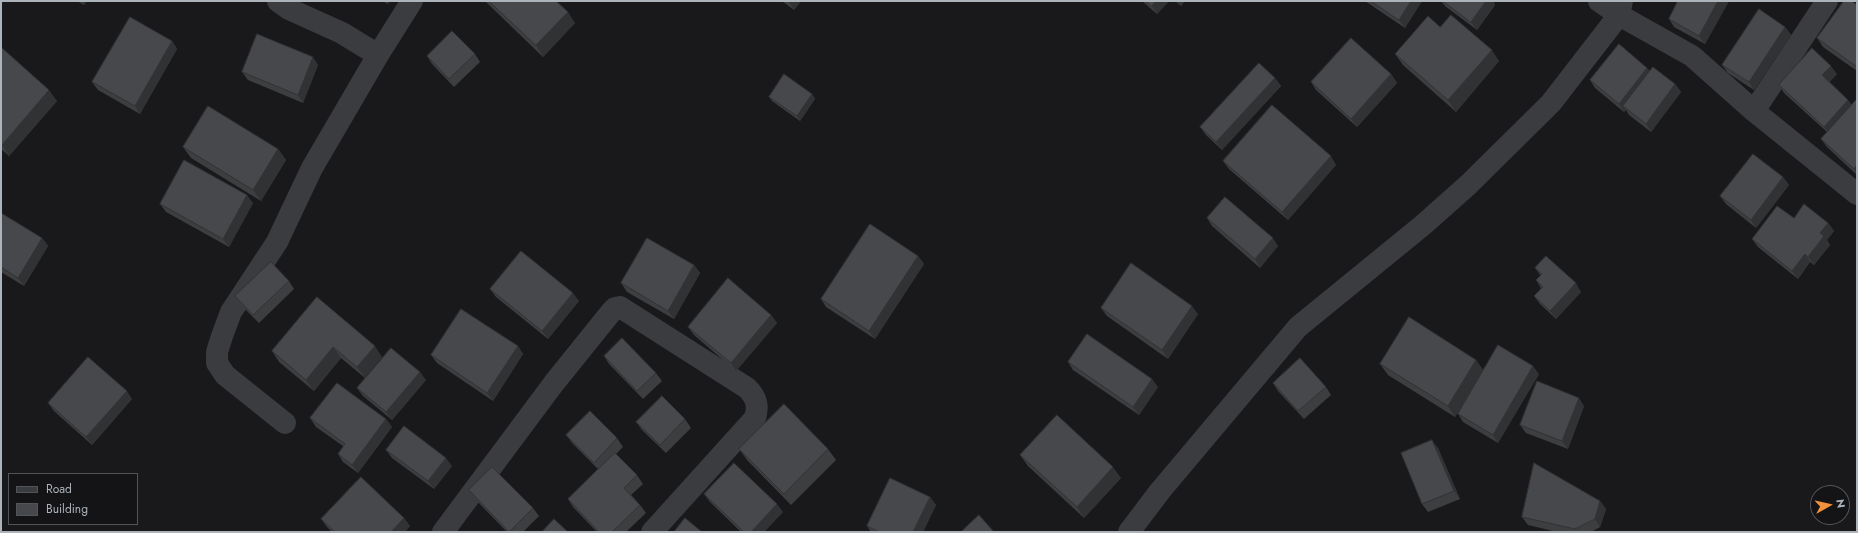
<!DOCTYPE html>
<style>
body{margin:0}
#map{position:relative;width:1858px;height:533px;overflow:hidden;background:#19191b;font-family:Jost,sans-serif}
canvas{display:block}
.frame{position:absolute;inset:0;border:2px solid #acb3bb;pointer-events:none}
.legend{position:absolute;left:8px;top:473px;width:130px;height:52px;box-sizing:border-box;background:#141416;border:1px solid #515458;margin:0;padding:5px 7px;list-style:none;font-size:12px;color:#acb3bb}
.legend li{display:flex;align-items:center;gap:8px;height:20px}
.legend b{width:20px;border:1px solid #515458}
.north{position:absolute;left:1810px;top:485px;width:40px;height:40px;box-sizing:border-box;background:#141416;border:1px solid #515458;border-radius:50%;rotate:82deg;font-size:11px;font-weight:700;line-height:16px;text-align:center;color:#acb3bb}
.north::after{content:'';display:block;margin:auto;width:14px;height:18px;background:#f1913b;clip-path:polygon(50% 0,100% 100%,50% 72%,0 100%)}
</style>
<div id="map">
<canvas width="1858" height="533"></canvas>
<div class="frame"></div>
<ul class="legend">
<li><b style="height:5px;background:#3a3c40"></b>Road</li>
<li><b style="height:11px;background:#46484b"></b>Building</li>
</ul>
<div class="north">N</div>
</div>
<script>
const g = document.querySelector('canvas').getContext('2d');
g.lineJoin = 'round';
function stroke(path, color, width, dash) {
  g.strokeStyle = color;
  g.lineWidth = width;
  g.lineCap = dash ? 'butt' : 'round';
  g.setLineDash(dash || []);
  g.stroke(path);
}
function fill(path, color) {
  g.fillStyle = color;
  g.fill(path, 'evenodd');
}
const minor = new Path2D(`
 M278,1L289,9L342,33L378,55
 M1599,1L1619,15L1692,56L1754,111L1857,194
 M1754,111L1827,1
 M285,423L225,375L217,363V352L222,336L231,312L277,242L312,168L378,55L412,1
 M443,532L554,383L612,311L615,308L620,307L747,388C756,397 759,405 755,418L652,532
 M1129,532L1160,491L1298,327L1423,225L1468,185L1551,103L1619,15L1622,1`);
const wall = new Path2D(`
 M77,1H87L84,5Z
 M382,1H390L388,4Z
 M485,1H556L575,23L543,57Z
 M782,1H801L794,10Z
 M1142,1H1169L1157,14Z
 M1175,1H1185L1181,6Z
 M1365,1H1422L1405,28Z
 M1441,1H1493L1495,5L1477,30L1445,6Z
 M1678,1H1729L1705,44L1674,27L1669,19Z
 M1857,5V71L1823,47L1817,38Z
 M1440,27L1499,61L1456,112L1403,65L1395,54Z
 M1785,27L1791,35L1754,90L1728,73L1722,65Z
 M172,41L177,49L140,114L98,90L92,82Z
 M1,50L57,101L9,156L1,149Z
 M475,54L480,62L454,87L432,64L427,56Z
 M318,65L303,103L248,80L242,72Z
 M1647,68L1650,71L1675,84L1681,92L1651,132L1629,115L1626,110L1624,112L1595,88L1590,80Z
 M1391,74L1397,83L1357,127L1316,90L1311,82Z
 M1837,74L1829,82L1852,105L1857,99V175L1827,147L1821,139L1827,132L1784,93L1779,85Z
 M1275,78L1281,86L1222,150L1206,135L1200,127Z
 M812,94L815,99L800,121L772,101L769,97Z
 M183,147L278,149L286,160L261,201L191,158Z
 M1223,161L1336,165L1288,220L1229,169Z
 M1783,177L1789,185L1756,228L1726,204L1720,196Z
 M253,203L229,247L166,212L160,204Z
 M1,213L42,238L48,246L24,286L1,272Z
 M1207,218L1278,246L1260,268L1212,226Z
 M1794,218L1828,223L1834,231L1827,240L1830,245L1814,265L1810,262L1798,279L1758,247L1752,239Z
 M918,256L924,264L875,339L826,307L821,299Z
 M694,265L700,273L674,319L627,292L621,283Z
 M1535,268L1581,292L1556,319L1540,304L1534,296L1541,288L1536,280L1541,276Z
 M289,281L294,289L259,323L241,305L235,296Z
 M490,289L579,301L548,339L496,297Z
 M317,297L382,357L365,378L341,358L314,391L279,362L272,351Z
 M1101,308L1198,314L1168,359L1107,316Z
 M771,315L777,323L736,371L694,335L688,327Z
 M518,346L523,354L493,401L437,363L431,355Z
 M604,356L656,373L662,381L643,399L609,364Z
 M1476,360L1483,370L1539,374L1498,443L1463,422L1458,414L1462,406L1455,417L1388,375L1380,364Z
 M1068,362L1158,387L1139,415L1073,370Z
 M426,380L392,420L363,396L357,388Z
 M1273,383L1326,387L1331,395L1304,419L1278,391Z
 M132,399L92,445L54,411L48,403Z
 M1584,406L1568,449L1526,433L1520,425Z
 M310,418L386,419L392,427L358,473L343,462L338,454L343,446L316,427Z
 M685,419L691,428L666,453L642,430L636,422Z
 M566,435L617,438L623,447L616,454L637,475L643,484L631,495L640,505L646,513L626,532H597L573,507L568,499L598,469L572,443Z
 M1438,448L1460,499L1428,512L1422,504Z
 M739,449H828L836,460L791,505L747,460Z
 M386,450L452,466L434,489L392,458Z
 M1020,455L1121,478L1084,518L1028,466Z
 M469,490L533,508L539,516L523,532H507L474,498Z
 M704,494L783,512L764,532H741L710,502Z
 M930,497L936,505L923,532H871L867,526Z
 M1600,501L1606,509L1600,527L1591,532H1557L1528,525L1522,517Z
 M404,518L410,526L405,532H332L327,527L321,519Z`);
const shadedWall = new Path2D(`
 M81,1H87L84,5Z
 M386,1H390L388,4Z
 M790,1H801L794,10L789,2Z
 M1156,1H1169L1157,14L1152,6Z
 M1177,1H1185L1181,6Z
 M1411,1H1422L1405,28L1399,20Z
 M1486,1H1493L1495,5L1477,30L1471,22Z
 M1718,1H1729L1705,44L1699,36Z
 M568,12L575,23L543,57L536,45Z
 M1785,27L1791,35L1754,90L1749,82Z
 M172,41L177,49L140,114L135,106Z
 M1492,50L1499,61L1456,112L1448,100Z
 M313,57L318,65L303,103L298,95Z
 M1831,66L1837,74L1828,84L1822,75Z
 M1647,68L1653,76L1623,106L1626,110L1624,112L1619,104Z
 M1391,74L1397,83L1357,127L1351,119Z
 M1275,78L1281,86L1222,150L1216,142Z
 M1675,84L1681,92L1651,132L1646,124Z
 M49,90L57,101L9,156L2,145Z
 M812,94L815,99L800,121L797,116Z
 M1848,100L1854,108L1830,135L1824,127Z
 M278,149L286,160L261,201L253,190Z
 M1331,156L1336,165L1288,220L1282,212Z
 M1857,165V174L1854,169Z
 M1783,177L1789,185L1756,228L1751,220Z
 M247,195L253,203L229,247L223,239Z
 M1828,223L1834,231L1827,240L1830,245L1814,265L1808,257L1820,233Z
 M42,238L48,246L24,286L18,278Z
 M1273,238L1278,246L1260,268L1255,259Z
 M1805,254L1810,262L1798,279L1792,271Z
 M918,256L924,264L875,339L869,331Z
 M694,265L700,273L674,319L668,311Z
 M1576,283L1581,292L1556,319L1550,311Z
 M573,293L579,301L548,339L542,331Z
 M1192,306L1198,314L1168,359L1162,350Z
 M771,315L777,323L736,371L731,363Z
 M375,346L382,357L365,378L357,367Z
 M518,346L523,354L493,401L487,393Z
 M333,347L341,358L314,391L306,380Z
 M1476,360L1484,371L1455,417L1448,406Z
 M1533,366L1539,374L1498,443L1493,435Z
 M420,372L426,380L392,420L386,412Z
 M1152,379L1158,387L1139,415L1133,407Z
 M127,391L132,399L92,445L86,437Z
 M1579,398L1584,406L1568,449L1562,441Z
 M386,419L392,427L358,473L352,465Z
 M1432,440L1438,448L1460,499L1454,491Z
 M446,458L452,466L434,489L428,481Z
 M1113,467L1121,478L1084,518L1077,507Z
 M930,497L936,505L923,532H913Z
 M1600,501L1606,509L1600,527L1595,519Z
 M777,504L783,512L764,532H751Z
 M404,518L410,526L405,532H391Z`);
const building = new Path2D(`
 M489,1H556L568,12L536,45Z
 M1146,1H1156L1152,6Z
 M1371,1H1411L1399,20Z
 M1443,1H1486L1471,22Z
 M1678,1H1718L1699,36L1669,19Z
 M1844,1H1852L1857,5V67L1817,38Z
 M1759,9L1785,27L1749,82L1722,65Z
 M1451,15L1492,50L1448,100L1395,54L1428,16L1440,27Z
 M130,17L172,41L135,106L92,82Z
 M452,31L475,54L449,79L427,56Z
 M257,34L313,57L298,95L242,72Z
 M1351,38L1391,74L1351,119L1311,82Z
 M1619,44L1647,68L1619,104L1590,80Z
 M2,48L49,90L2,145L1,144V50Z
 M1812,48L1831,66L1822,75L1848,100L1824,127L1779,85Z
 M1259,63L1275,78L1216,142L1200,127Z
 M1653,67L1675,84L1646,124L1623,106Z
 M784,74L812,94L797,116L769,97Z
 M1857,99V165L1854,169L1821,139Z
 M1272,105L1331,156L1282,212L1223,161Z
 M208,106L278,149L253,190L183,147Z
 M1753,154L1783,177L1751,220L1720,196Z
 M184,160L247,195L223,239L160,204Z
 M1225,197L1273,238L1255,259L1207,218Z
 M1804,204L1828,223L1820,233L1824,236L1808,257L1805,254L1792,271L1752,239L1777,206L1794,218Z
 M1,213L42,238L18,278L1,267Z
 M870,224L918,256L869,331L821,299Z
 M647,238L694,265L668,311L621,283Z
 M521,251L573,293L542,331L490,289Z
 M1546,256L1576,283L1550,311L1534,296L1543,287L1536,280L1542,274L1535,268Z
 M271,262L289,281L253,315L235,296Z
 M1131,263L1192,306L1162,350L1101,308Z
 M728,278L771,315L731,363L688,327Z
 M317,297L375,346L357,367L333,347L306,380L272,351Z
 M461,309L518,346L487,393L431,355Z
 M1409,317L1476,360L1448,406L1380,364Z
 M1087,334L1152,379L1133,407L1068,362Z
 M622,338L656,373L637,391L604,356Z
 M1498,345L1533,366L1493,435L1458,414Z
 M391,348L420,372L386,412L357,388Z
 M88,357L127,391L86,437L48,403Z
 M1300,358L1326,387L1298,411L1273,383Z
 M1537,381L1579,398L1562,441L1520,425Z
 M337,383L386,419L352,465L338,454L345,444L310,418Z
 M662,396L685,419L660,445L636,422Z
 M784,404L828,449L784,494L739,449Z
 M590,411L617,438L594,463L566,435Z
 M1057,415L1113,467L1077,507L1020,455Z
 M404,426L446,458L428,481L386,450Z
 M1432,440L1454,491L1422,504L1401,453Z
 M615,453L637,475L624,488L640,505L612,532H599L568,499Z
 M734,463L777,504L751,532H744L704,494Z
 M1534,463L1600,501L1595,519L1575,529L1522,517Z
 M492,467L533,508L509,532L469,490Z
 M361,477L404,518L391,532H335L321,519Z
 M890,478L930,497L913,532H879L867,526Z
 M979,515L994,532H961Z
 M685,518L702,532H674Z
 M554,519L568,532H542Z`);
stroke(minor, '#3a3c40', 22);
fill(wall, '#3c3e40');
fill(shadedWall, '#313234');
fill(building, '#46484b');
stroke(building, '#313234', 1);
</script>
